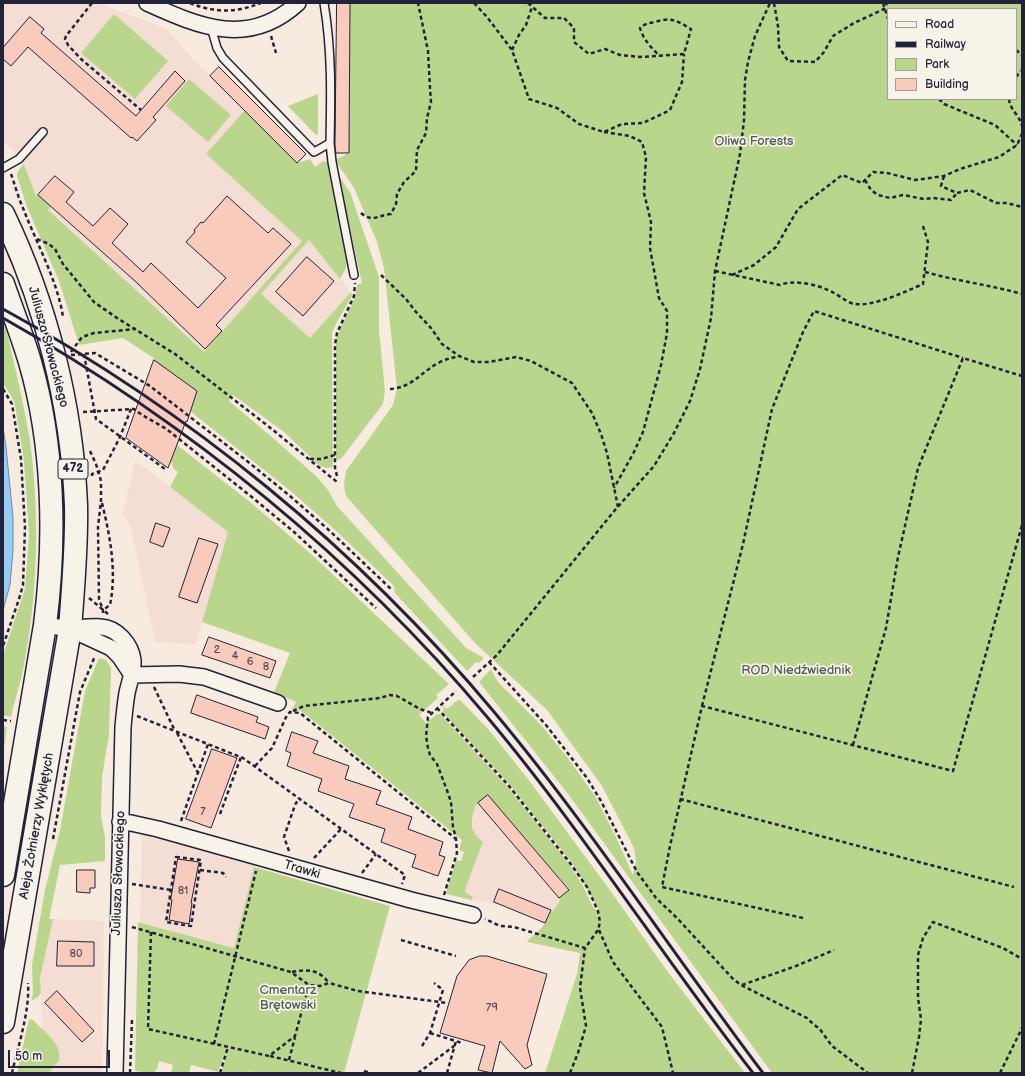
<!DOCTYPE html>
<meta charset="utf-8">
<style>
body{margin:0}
#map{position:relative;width:1025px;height:1076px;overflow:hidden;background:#f7ebdf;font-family:"Balsamiq Sans",sans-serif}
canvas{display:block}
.frame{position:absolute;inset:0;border:4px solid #22223b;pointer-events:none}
.legend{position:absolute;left:887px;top:8px;width:130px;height:92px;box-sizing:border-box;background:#f7f3e8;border:1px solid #a29fa3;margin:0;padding:5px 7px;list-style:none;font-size:12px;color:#22223b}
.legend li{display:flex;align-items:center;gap:8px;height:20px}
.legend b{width:20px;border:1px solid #a29fa3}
.scale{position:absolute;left:8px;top:1050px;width:102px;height:18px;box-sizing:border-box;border:2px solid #22223b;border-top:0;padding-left:5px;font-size:12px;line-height:14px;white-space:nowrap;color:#22223b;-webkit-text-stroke:3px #f7f3e8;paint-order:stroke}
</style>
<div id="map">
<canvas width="1025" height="1076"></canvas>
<div class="frame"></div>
<ul class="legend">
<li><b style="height:5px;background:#f7f3e8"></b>Road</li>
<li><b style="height:5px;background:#22223b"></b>Railway</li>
<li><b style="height:11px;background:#bad68d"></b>Park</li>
<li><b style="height:11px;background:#f9cbbd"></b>Building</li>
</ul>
<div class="scale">50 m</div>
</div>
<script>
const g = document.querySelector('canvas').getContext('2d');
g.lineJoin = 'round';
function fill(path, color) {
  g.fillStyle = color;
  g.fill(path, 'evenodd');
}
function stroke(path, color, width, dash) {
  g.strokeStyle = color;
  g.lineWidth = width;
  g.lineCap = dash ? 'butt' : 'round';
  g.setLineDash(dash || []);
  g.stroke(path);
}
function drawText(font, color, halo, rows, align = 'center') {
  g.font = font + ' "Balsamiq Sans",sans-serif';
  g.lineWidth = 3.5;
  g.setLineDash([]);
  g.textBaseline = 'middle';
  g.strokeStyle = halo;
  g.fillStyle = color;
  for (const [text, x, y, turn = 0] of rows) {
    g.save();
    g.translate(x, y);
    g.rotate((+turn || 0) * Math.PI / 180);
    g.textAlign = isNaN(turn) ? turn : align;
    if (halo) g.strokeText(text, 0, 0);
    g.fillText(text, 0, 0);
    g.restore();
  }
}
const built = new Path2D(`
 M3,3H99L167,29L191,57L245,110L206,154L303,241L204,353L47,210L36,196L25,167L10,148L3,143Z
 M309,240L351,292L310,338L261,294Z
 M135,462L143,466L228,532L196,644L155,642L131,528L123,513Z
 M488,795L569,890L552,912L550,911L545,923L500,905L472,900L473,897L466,893L465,890L483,843L477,837L472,828V819L475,806Z
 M142,833L255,865L234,948L140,922Z
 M53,919L104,921L102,1073H41L43,1055L40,978Z`);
const green = new Path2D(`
 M350,3H1022V1073H772L568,794L479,682L491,669L498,682L542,726L567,757L595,796L615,835L633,875L636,862L634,848L602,786L547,710L475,643L346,496L344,485L346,471L393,405L397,389L384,268L377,242L354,188L335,160L349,153ZM888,9H1016V99H888Z
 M114,14L168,61L135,99L81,53Z
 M189,79L231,115L208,142L166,106Z
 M318,94V134L316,135L288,106Z
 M245,110L297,163L310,159L315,167L323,161L327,162L347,256L346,268L340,279L309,240L261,294L310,338L351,292L352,296L338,320L332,333L333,467L328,468L320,466L283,431L233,395L229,401L273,438L317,477L328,490L337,506L448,628L466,648L484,658L479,663L476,662L467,671L394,592L395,587L334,529L293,493L190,411L154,360L155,359L123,338L79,345L59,281L27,207L17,176V173L23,164L25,167L36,196L38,195L51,206L48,210L204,352L302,241L206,154Z
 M339,179H341L350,192L379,277V330L385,391L383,404L341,459L336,460V341C341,321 356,305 357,285L362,283Z
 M3,320L7,332C15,368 24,404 30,441C40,517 38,595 23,670C20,686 14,701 11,717L3,715V655L25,589L29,534L24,461L16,411L14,401L3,383Z
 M177,445L250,502L311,554L449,684L436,695L438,698L419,715L426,723L437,714H440L507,786L570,865L584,888L593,907L600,914L597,906L572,863L510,785L444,714L443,711L444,705L446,709C452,707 455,700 460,700L489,730L531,783L612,893L665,968L745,1073H545L577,974L580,953L527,942C532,935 541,931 545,923C547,920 549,915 550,911L552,912L560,901L559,898L569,889L488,795L475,806L472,819V828L477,837L483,842L465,890L466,893L473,897L472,900L446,894L456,860L461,861L464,852L459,850L462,840L305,714L299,710L292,709L296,702L274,692L290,653L202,622L228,532L170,487L178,472L173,468L171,460Z
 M99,658L106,660L111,668L109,735L102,777L101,817L105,837V861L60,865L49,919H53L40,978L41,993L38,997L31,1001L33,993L32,965L45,890L60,830L85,691Z
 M3,726L7,727L3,756Z
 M254,867L390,906L344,1073H255L249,1071V1073H221L226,1057L224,1056L218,1072L191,1065L189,1073H171L173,1065L159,1061L157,1069L153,1073L135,1071L138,922L234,948Z
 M29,1019L33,1020C43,1031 63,1044 59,1060L49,1073H17Z`);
const water = new Path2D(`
 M3,427L6,447L13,517V550L10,585L3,610Z`);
const building = new Path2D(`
 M337,3H350L349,153H336L335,147Z
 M30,17L44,29L41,33L136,116L175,71L185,81L153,117L156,120L137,141L132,137L131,138L28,47L11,66L3,59V48Z
 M219,67L306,154L297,163L210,76Z
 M55,176L74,192L66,202L93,226L110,208L128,224L112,243L143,272L151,263L198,308L226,278L186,242L195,232L194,230L201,222L203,223L227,196L268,233L273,228L291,244L216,325L222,331L205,349L135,281L38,195Z
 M307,257L334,281L303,316L276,292Z
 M154,360L197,391L187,422L186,421L168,468L126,438Z
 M156,523L170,528L163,547L150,542Z
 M199,538L218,544L197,603L179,597Z
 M209,637L276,661L270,678L202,655Z
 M197,695L258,717L256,722L269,727L265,739L191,713Z
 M292,732L318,741L313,753L349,766L345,779L381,791L376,804L412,817L408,829L443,842L439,855L445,857L438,876L412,867L416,855L381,842L385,829L349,817L354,804L318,791L322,779L287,766L291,753L286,751Z
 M212,749L237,758L211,828L186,819Z
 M488,795L569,890L559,898L478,803Z
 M178,859L199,862L191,903H192L189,924L169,920L172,900H171Z
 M77,870H95V888H90V893L77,892Z
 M499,889L551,910L545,923L494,902Z
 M58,941L94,942V966H57Z
 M480,956H487L547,974L527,1045L532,1065L525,1069L500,1041L492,1073L478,1070L485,1046L440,1033L457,976L469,960Z
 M57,991L94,1031L82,1042L45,1003Z`);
const path = new Path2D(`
 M92,3L66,36L65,39L68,45L81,59L141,110
 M190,3C215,13 235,13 261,3
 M474,3L487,17L512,50L529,99L557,108L579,124L604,132L622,124L643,123L670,110L682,82L684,54
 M528,3L545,18H564L574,28V42L589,54L605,49L620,55L640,57L684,54L691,29C676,20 671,17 655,22C649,23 644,24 640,28C643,39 652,49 660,56
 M774,3L778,26L779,47L788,61L815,62L824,52L833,36L854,23L884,9L887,3
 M883,3L888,19
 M271,36L276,53
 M512,50L519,35L526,25L532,7
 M1016,50L1022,55
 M1016,77L1020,72L1022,71
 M939,99L944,104L995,125L1017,145
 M1009,99C1010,110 1020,116 1022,126
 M604,132L630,136L642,142L646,157L644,193L651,222L650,248L659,298L667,311V333L661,365L643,432L634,452L614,488
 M11,174C15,185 18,197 23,208C36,242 58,282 63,317
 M944,176L941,186L957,193L970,190L996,203H1007L1022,207
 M865,180L871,190L878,195L890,198L903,195L924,199L933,198L951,200L957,193
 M361,213C373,223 378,215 391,214L396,204L397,194L404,182L416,171L417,150L426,133L427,118L431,102L430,88L428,51L418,3
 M37,239L49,244L55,249L63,264L94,302L117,318L175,354L268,426L337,482
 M715,271L780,285C795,279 820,285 834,293C840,296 848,303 855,304C873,307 907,291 923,284L928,242L923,226
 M925,272C957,281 990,285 1022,294
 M381,275L406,299L416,312L431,328L442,344L459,356L474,362H489L516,357L531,361L572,383L592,413L601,434L607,453L618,507
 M732,275L754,265L776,247L798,209L842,175L862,183L873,172L887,173L915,180L944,176L960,169L999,157L1017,145L1022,134
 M71,352L82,337L94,333L136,329
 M84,354L96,419L165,469
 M71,355L95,353L150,386L247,461L290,496L331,532L391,589
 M3,389L12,404L21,459L25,527L23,585L19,599L3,646
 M390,389C412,388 422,371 440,362C446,359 452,358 459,356
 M83,412L134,409C145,418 158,423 169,431L253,498L294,532L376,608
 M90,451L96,464L101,481V501L98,527L99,599L103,610V613
 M310,459H321L335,455
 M92,476V474L103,470L120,437L131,409
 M337,476L335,468V345L337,333L354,296L355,283
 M102,503C110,536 117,571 110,605L103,610
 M89,598L108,614
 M489,662L546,725L587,778L601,801L637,872L656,898L678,919L733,979L741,985L807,1018L814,1025L819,1028L832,1046L868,1073
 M473,677L497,655L615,510L654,466L674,433L690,401L700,369L711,318L715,271L740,154L744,120L745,80L748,62L755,36L770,3
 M154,687L175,731
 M702,706L743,544L772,409L803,332L814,311L963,358
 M437,708L509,786L570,863L587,887L598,911L600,922L598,930L585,948L514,927L500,926L485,919
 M293,711L304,706L380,698L390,695L397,696L420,709L432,713
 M137,716L243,758L405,875L402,884
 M3,720L11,721
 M177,733L198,773
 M853,745L886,628L898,557L918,468L963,358L1022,376
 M255,766L272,748L287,715L290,712L300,713L456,839
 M680,799L1014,887
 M220,814L241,757
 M181,821L208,744
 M53,839L80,692L95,656
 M289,851L284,837L295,805L299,798
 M176,857L201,860L191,926L166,922Z
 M314,858L341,829
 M200,870L223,873L226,877
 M362,873L376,854
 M132,884L171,890
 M444,895L457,853L456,839L453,827L451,802L448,793L437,764L430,755L428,748L426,736L428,717L456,691
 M803,918L662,887L670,846L702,706L953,771L1022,525
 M132,927L291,972L309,985L320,986L329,983L358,991L447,1003
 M599,930L613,962L662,1027L673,1073
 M151,932L148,1029L269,1056L295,1036L309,985
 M401,940L456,956
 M292,972C308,969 318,969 329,983
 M742,985L796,966L834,950
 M430,1033L462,1043
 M214,1044L256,871
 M422,1046L430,1033L443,990L434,983
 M270,1056L341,1073
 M289,1060L295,1037
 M364,1071L371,1073
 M12,1073C18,1046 30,1011 28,983
 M130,1073L132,1020
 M220,1073L228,1047
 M418,1073L454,1046
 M447,1073L456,1041
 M570,1073L578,1053L586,1026L580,988L585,948
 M912,1073L919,1037L921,1019L918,998V955L923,938L933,922L1003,948L1022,959
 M1000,1073L1022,1028`);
const lane = new Path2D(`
 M211,27L217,48L223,58L314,152L330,143C331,95 332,51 324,3
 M330,143L332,162L354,275
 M3,168L19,159L43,132`);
const street = new Path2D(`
 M147,3C200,27 249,48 298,3
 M45,625L70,629L111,648L120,657L132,675
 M70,629C80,628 91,626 101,627C117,628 131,644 133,660C134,671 129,683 127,693C125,705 124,716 123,727L115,1073
 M132,675L179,674L204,677L278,703
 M120,822L131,823L158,829L411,900L473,915`);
const primary = new Path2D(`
 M3,214C46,303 72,406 76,505C77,547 73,588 70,629L3,1022
 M3,284C12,310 22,335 30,362C54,445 56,539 45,625L3,875`);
const rail = new Path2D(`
 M3,309C190,411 358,549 495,713C591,828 673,954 763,1073
 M3,318C187,422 352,556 488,718C583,831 662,956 753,1073`);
const numberNames = [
 ["2",217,650],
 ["4",235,656],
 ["6",250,662],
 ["8",266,667],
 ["7",203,812],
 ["81",183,891],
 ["80",76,954],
 ["79",492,1008]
];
const shields = [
 [73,469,30]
];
const shieldNames = [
 ["472",73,469]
];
const parkNames = [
 ["Oliwa Forests",754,142],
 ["ROD Niedźwiednik",796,671],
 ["Cmentarz",288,991],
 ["Brętowski",288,1006]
];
const streetNames = [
 ["Juliusza Słowackiego",48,347,75],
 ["Aleja Żołnierzy Wyklętych",37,826,-80],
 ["Trawki",302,870,16],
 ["Juliusza Słowackiego",119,873,-88]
];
fill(built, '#f4ddd2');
fill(green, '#bad68d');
fill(water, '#97cdf5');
stroke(water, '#6889ab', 1);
fill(building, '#f9cbbd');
stroke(building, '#22223b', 1);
stroke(lane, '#22223b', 10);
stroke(street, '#22223b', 18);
stroke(primary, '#22223b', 25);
stroke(path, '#22223b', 2.5, [4, 3]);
stroke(lane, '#f7f3e8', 7);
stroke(street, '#f7f3e8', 15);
stroke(primary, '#f7f3e8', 22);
stroke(rail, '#22223b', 3);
drawText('11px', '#584c5c', null, numberNames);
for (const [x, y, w] of shields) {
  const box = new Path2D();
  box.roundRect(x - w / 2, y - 10, w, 20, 3);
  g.fillStyle = '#f7f3e8';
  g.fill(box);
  stroke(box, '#22223b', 1);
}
drawText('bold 12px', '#22223b', null, shieldNames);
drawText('13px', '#505854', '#f7f3e8', parkNames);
drawText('13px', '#22223b', '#f7f3e8', streetNames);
</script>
